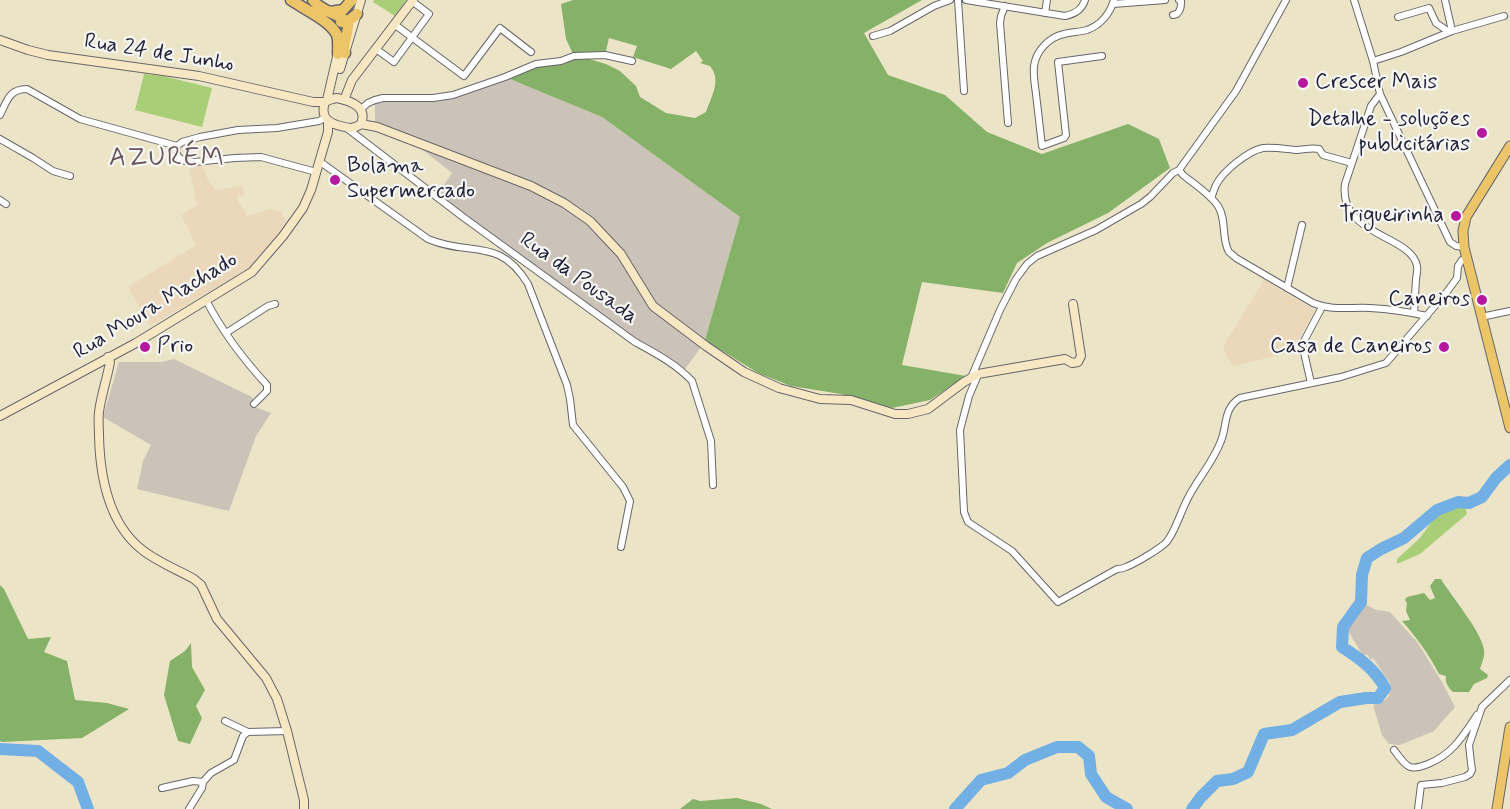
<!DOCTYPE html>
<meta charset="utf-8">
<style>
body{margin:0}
canvas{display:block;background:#ebe4c6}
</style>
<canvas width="1510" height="809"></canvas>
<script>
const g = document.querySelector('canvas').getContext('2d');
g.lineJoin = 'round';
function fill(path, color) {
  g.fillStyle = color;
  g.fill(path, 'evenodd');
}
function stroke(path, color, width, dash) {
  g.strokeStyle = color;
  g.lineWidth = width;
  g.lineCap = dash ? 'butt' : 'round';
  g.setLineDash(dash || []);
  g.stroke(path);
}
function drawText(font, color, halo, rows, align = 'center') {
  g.font = font + ' Mynerve,sans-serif';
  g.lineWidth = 4.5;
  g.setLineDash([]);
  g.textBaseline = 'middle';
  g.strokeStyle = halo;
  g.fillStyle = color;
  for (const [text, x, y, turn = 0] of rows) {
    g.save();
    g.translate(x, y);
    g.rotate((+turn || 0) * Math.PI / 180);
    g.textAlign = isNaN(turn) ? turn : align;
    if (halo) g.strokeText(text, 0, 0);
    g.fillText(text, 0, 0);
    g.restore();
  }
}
const built = new Path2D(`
 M202,165L209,182L216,190L242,186L244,195L236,197L247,216L271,209L281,212L288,224L253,266L150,326L128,287L196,245L181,215L197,205L189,167Z
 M1264,280L1315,310L1294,348L1293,352L1233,366L1225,353L1224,348V345Z`);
const industrial = new Path2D(`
 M505,77L602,117L740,217L704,343L683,372L436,197L452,173L409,139L375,125V100L433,98Z
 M174,359L252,397L255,407L271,413L256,436L229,511L137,489L143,461L151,445L103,417L119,362H161Z
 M1364,604L1377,610L1390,612L1418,643L1443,684L1455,707L1434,731L1400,745L1389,744L1382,735L1373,705L1384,701L1389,696L1390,683L1373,658L1371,660L1367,654L1363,656L1347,629L1349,622Z`);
const green = new Path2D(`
 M374,0H406L395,16L373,2Z
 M144,74L163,76L212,88L202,127L135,110Z
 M1451,507H1465L1467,514L1420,554L1397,564V559L1419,539L1439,512Z`);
const forest = new Path2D(`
 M573,0H922L864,33L888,75L945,95L987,132L1042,154L1128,124L1159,139L1170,168L1108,213L1047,243L1017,263L1003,293L922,282L902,365L966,376L930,400L892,408L841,394L791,386L758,373L705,340L740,217L602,117L505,77L529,68L582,57L606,64L620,71L636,86L640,97L666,113L695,118L706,112C711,97 722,80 710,66L700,63L703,61L696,51L671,69L633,57L637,46L609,38L606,51L573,54L566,39L561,4Z
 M1435,579H1441C1451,596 1482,632 1484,650C1485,656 1482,663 1480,669L1488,675L1487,678L1474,684L1469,692H1453C1448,687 1445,683 1446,676L1439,674C1429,654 1417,638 1402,621L1410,620L1406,611L1407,603L1405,600L1407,597L1424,593L1430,600L1435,598L1430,586Z
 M0,585L4,589L28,639L51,637L44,652L67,661L75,700L107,703L129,709L82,738L2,742L0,741Z
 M191,643L192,667L205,690L196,706L202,718L190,744L178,741L164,695L170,661L185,651Z
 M737,798L761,804L772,809H680L693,799L700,801Z`);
const river = new Path2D(`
 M0,749L38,751L78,782L88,809
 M955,809L981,780L1008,773L1025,760L1057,747H1078L1089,756L1091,774L1106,797L1127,809
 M1192,809L1201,797L1217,781L1233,779L1248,772L1264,734L1292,730L1340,702L1366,698H1378L1385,688C1375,669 1359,658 1342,647L1343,627L1361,602L1362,575L1367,558L1381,549L1404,538L1437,510L1458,502L1469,503L1482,497L1496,478L1510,465`);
const street = new Path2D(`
 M958,0L964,91
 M966,0L1065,16C1075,14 1082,10 1085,0
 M1354,0L1373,61L1380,94L1450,242L1456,246L1464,247
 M1445,0L1452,31
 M1113,4L1165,0
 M1005,6L1001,16L1000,23L1008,123
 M1045,13L1047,0
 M1173,15L1177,14C1181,10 1181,6 1181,1L1179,0
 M1398,17L1429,8L1436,23L1449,32
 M394,24L464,76L500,28L531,52
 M873,36L890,31L934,6L950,0
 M376,49L394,62L429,14L412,1
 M1102,56L1058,62L1066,135L1064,138L1042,146C1040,129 1038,112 1036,94C1035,85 1033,76 1034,66C1036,51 1049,37 1064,34C1071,32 1080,32 1087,30C1101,25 1110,13 1114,0
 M1373,61L1401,52L1452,31L1504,16
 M1380,94L1371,106L1345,184C1338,236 1412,235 1417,266C1418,271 1416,276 1416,280C1415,291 1415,302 1414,313
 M361,109L368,103L375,100L383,98H433L453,95L505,77L536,64L561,61L574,56L605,55L632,61
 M0,115C7,101 9,89 27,89L80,119L177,146L182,142L200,137L238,130L277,128L319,121L325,118
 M348,129L463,217L635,342C655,353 676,364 692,381L711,441L713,485
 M0,139L33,158L53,171L70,176
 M177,146L176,151L178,157L185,161L194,162L235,158L261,157L316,172
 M319,161L428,239C470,257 499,236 528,284L567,385L570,399L573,425L623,487L630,501L621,547
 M1179,170L1183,175C1194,184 1210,194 1218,206C1227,220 1221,239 1229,252C1229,252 1235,257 1236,258L1313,303C1332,311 1350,307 1370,308C1389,309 1409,312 1427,316
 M1179,170L1236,91L1286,0
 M1211,198C1213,194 1214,189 1216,185C1223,171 1248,151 1263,148C1274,147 1285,149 1296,150C1304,150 1311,147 1319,149L1323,155L1352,163
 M0,200L6,204
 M1287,288L1302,225
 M206,300C222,331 243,359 267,385V391L254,404
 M1481,317L1510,311
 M226,333L268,306L275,304
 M978,375L969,396L960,430L964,512L968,522L1012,551L1058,602L1117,569C1119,569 1124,568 1126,567C1134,564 1164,547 1168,540C1176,529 1181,511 1188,498C1198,478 1215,460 1222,438C1227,423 1224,408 1240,398L1341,377L1386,363L1446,293L1457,278L1458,266L1462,260L1467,259
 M971,378L1000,310L1016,279L1027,264L1037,256L1096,230L1141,204L1150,197L1173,173L1179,170
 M1311,383L1303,348L1304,341L1322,307
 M225,721L248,732
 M1394,750C1398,755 1404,765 1410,767C1416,769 1423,766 1428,764C1453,754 1463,736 1477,715
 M162,788L193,781L203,782
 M189,809L202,788L203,782L211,773L234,760L243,736L248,732L287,731
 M1418,809L1421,785L1442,783L1465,777L1470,774L1472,770L1471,763L1469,745L1482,707L1510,680`);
const secondary = new Path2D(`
 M0,40L28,50L48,55L199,76L313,102H325
 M340,69L361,0
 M337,98C351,101 368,107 361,124C353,130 347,128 337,125C325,121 321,114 325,102L332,99Z
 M327,100L339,48
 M344,100L352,80L413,0
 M361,124L377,127L531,186L564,203L590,221L621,254L653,306L706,346L744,372L779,388L820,399L851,400L895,414H908L928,409L964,382L978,374L1065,359L1072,363L1078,362L1081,356L1073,304
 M108,357L110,362C107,379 101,396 99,412C98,420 99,428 99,436C100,477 109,526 145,552C160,563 178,570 194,579L201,585L217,619L266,678L277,699L287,731L304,800V809
 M0,416L136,343L252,272L283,236L303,208L311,190L328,132V122`);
const primary = new Path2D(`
 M1510,146L1466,217L1463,231L1464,247L1510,428
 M1497,809L1510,727`);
const highway = new Path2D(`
 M291,0C304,9 331,21 337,35C339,41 338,48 338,54
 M313,0C322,13 338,12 348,23C349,33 342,44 345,53
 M330,12L343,10L352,0
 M341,22H347L357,14`);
const markers = [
 [1303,83,6,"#b5179e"],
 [1482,133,6,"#b5179e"],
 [335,180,6,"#b5179e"],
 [1456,216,6,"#b5179e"],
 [1482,300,6,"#b5179e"],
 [145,347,6,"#b5179e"],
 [1444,347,6,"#b5179e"]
];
const streetNames = [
 ["Rua 24 de Junho",159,54,9],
 ["Rua da Pousada",578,279,36],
 ["Rua Moura Machado",156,307,-31]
];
const poiNames = [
 ["Crescer Mais",1315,83,"left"],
 ["Detalhe - soluções",1470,120],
 ["publicitárias",1470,145],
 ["Bolama",347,167,"left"],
 ["Supermercado",347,192,"left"],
 ["Trigueirinha",1444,216],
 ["Caneiros",1470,300],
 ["Prio",157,347,"left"],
 ["Casa de Caneiros",1432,347]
];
const quarterNames = [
 ["AZURÉM",167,160]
];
fill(built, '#ebd8ba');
fill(industrial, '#cbc3b8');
fill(green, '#a9ce78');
fill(forest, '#86b168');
stroke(river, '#71afe4', 12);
stroke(street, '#68666c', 8);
stroke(secondary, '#68666c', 10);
stroke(primary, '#68666c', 11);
stroke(highway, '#68666c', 13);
stroke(street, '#fff', 6);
stroke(secondary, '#f7e8c3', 8);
stroke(primary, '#ecc569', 9);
stroke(highway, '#ecc569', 10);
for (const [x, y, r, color] of markers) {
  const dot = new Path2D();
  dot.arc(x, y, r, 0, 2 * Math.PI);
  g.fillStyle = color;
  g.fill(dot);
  stroke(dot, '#f6f6f2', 2);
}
drawText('22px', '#22223b', '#f6f6f2', streetNames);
drawText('22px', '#22223b', '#f6f6f2', poiNames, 'right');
g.letterSpacing = '1.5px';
drawText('26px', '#68555b', '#f6f6f2', quarterNames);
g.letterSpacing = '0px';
</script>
